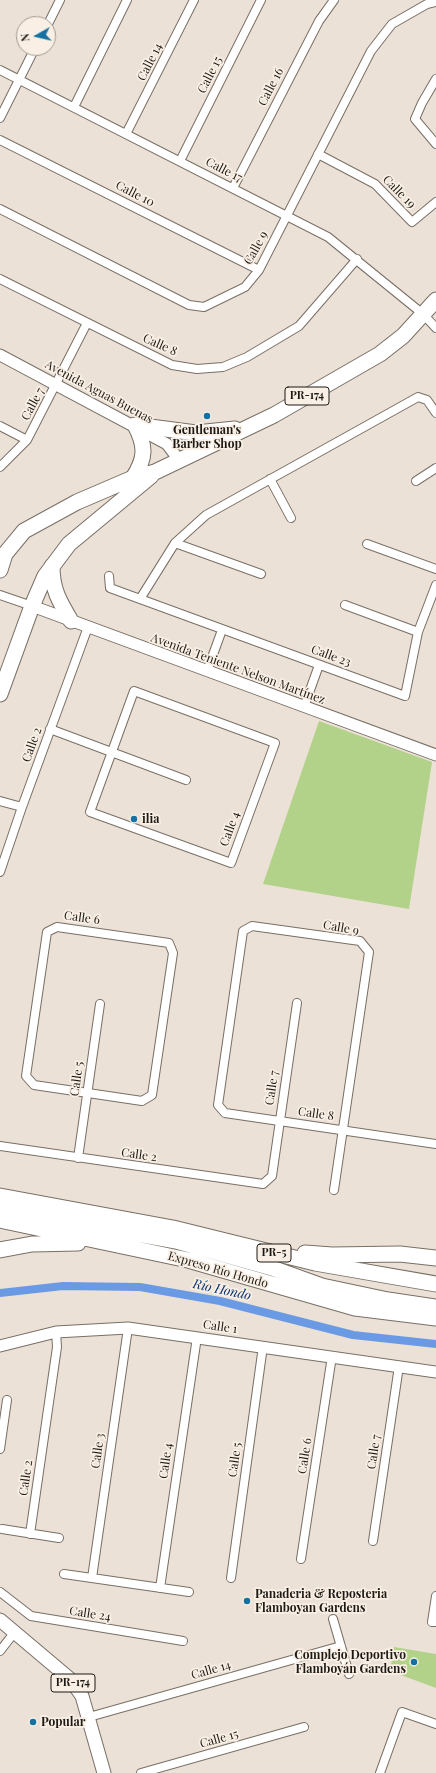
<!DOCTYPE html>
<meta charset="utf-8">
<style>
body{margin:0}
#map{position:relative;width:436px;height:1773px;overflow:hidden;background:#ece1d7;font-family:"Playfair Display",serif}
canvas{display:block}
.north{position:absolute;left:16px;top:16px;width:40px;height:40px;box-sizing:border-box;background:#f9efe4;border:1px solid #a19991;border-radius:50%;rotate:262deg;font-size:11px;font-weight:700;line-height:16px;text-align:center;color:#1c1915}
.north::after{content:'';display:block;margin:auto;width:14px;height:18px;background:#1571a0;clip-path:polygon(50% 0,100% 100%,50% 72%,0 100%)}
</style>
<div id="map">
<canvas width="436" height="1773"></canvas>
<div class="north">N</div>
</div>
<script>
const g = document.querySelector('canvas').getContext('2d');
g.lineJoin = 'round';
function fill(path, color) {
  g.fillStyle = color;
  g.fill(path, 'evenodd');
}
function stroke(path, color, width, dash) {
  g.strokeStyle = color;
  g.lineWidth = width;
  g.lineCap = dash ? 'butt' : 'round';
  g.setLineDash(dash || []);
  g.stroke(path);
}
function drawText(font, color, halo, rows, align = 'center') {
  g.font = font + ' "Playfair Display",serif';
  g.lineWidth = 3.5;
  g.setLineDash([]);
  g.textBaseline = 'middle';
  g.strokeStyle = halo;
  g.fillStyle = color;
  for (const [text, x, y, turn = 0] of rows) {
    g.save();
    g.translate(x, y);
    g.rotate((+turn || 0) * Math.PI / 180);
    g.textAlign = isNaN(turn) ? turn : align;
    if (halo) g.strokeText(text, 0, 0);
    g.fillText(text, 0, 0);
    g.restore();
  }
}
const green = new Path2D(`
 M319,721L432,762L409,909L263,884Z
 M394,1647L436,1654V1688L390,1671Z`);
const canal = new Path2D(`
 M0,1293L63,1286L140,1287L220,1301L353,1335L436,1344`);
const street = new Path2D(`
 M48,24L60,0
 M0,70L328,237L423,314L436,328
 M436,79L422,103L415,119L436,144
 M74,107L127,0
 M0,118L35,48
 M126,134L194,0
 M0,140L259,270
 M318,154L375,184L412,222L436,202
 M180,161L261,0
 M233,188L319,21L334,0
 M0,209L189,305L204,307L245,287L259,270L371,51L392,24L427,4L436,2
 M0,279L172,365L197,369L223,367L247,357L299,326L357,259
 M0,426L27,440
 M0,467L27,440L87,323
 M270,479L291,518
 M416,481L436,468
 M175,543L261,574
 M367,544L436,569
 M109,576L110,588L405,696L418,632L436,585
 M0,595L32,606
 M140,599L175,543L206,515L418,397L427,400L436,413
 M345,605L418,632
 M207,671L222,630
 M134,691L275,743L231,863L90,812Z
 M304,707L319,665
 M50,729L186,780
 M0,801L22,807
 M0,872L22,807L88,627
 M57,927L169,943L173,953L152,1095L142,1101L34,1085L26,1076L47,932Z
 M0,1146L263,1184L272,1176L297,1003
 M78,1158L100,1004
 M334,1190L369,952L360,941L252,926L243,931L218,1105L225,1113L436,1144
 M0,1449L7,1400
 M2,1529L59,1538
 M30,1534L57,1347L56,1332
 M373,1541L399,1366
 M301,1559L332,1356
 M64,1574L189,1592
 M92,1578L128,1328
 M231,1578L263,1346
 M160,1588L197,1337
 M0,1592L31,1616L183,1641
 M436,1596L432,1622H436
 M333,1619L349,1674
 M0,1651L14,1633
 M89,1717L341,1646
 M141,1773L304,1727
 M380,1773L402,1712L436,1724`);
const secondary = new Path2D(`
 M0,355L167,444L179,460
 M32,606L436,755
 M0,1346L56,1332L128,1328L436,1372`);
const primary = new Path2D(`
 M0,1620L70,1679L82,1696L104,1773`);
const highway = new Path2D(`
 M135,425L196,433L235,429
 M133,478C146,458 146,446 135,425
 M52,566C52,589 59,601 71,621
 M0,570L5,554L24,531L77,502L133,478L155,472L274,415L380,354L403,336L436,300
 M0,694L32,606L45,576L69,544L151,476
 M0,1196L173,1228L315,1263L436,1284
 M0,1209L176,1241L272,1268L322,1286L388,1300L436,1307
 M0,1220L188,1260L355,1308L436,1318
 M0,1250L32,1244L78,1243
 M305,1253L332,1255L400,1254L436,1258`);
const markers = [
 [207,416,4,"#1571a0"],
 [134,819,4,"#1571a0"],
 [247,1601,4,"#1571a0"],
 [414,1662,4,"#1571a0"],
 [33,1722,4,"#1571a0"]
];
const shields = [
 [307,396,44],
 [274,1253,34],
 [73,1683,44]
];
const shieldNames = [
 ["PR-174",307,396],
 ["PR-5",274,1253],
 ["PR-174",73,1683]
];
const streetNames = [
 ["Calle 14",150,62,-63],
 ["Calle 15",210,75,-63],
 ["Calle 16",271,87,-63],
 ["Calle 17",224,170,27],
 ["Calle 19",399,192,45],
 ["Calle 10",135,194,27],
 ["Calle 9",256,248,-61],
 ["Calle 8",160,345,24],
 ["Avenida Aguas Buenas",99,392,28],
 ["Calle 7",33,404,-62],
 ["Calle 23",331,656,20],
 ["Avenida Teniente Nelson Martínez",238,669,20],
 ["Calle 2",32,745,-70],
 ["Calle 4",230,829,-70],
 ["Calle 6",82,918,8],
 ["Calle 9",341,928,10],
 ["Calle 5",77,1079,-82],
 ["Calle 7",272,1088,-82],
 ["Calle 8",316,1114,8],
 ["Calle 2",139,1155,8],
 ["Expreso Río Hondo",218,1270,16],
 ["Calle 1",220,1327,8],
 ["Calle 3",98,1451,-82],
 ["Calle 7",374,1452,-82],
 ["Calle 6",305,1456,-81],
 ["Calle 5",235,1460,-82],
 ["Calle 4",166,1461,-82],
 ["Calle 2",26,1478,-82],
 ["Calle 24",90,1614,9],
 ["Calle 14",211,1670,-16],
 ["Calle 15",219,1739,-16]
];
const poiNames = [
 ["Gentleman's",207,430,"center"],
 ["Barber Shop",207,444,"center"],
 ["ilia",142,819],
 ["Panaderia & Reposteria",255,1594],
 ["Flamboyan Gardens",255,1608],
 ["Complejo Deportivo",406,1655,"right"],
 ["Flamboyán Gardens",406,1669,"right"],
 ["Popular",41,1722]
];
const waterNames = [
 ["Río Hondo",222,1290,12]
];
fill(green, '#b2d189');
stroke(canal, '#6b9ae4', 8);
stroke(street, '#786f65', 10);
stroke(secondary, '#786f65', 13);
stroke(primary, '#786f65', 15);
stroke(highway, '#786f65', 17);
stroke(street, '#fff', 8);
stroke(secondary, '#fff', 11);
stroke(primary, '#fff', 13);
stroke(highway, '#fff', 15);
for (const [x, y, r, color] of markers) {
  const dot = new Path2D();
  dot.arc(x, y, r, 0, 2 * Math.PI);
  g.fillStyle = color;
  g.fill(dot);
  stroke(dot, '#f9efe4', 1.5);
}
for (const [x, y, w] of shields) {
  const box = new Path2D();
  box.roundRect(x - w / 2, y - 9, w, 18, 3);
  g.fillStyle = '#f9efe4';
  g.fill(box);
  stroke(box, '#1c1915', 1);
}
drawText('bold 11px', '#1c1915', null, shieldNames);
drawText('12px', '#1c1915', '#f9efe4', streetNames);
drawText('bold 12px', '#1c1915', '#f9efe4', poiNames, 'left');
drawText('italic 13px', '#043071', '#f9efe4', waterNames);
</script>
